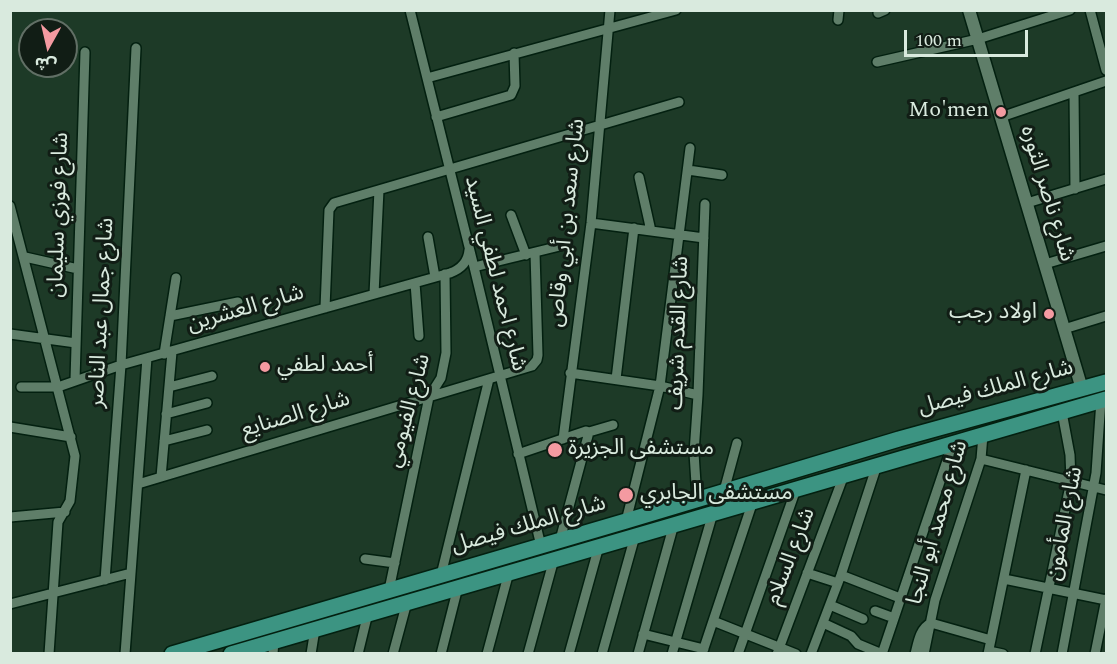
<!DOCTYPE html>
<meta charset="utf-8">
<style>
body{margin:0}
#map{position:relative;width:1117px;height:664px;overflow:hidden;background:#1d3a27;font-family:Spectral,"Noto Sans Arabic",serif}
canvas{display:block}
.frame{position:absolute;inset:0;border:12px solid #d9eade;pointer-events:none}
.north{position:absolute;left:18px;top:18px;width:60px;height:60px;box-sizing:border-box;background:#111d15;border:2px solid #616f65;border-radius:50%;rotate:188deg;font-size:16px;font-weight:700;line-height:24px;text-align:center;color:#d9eade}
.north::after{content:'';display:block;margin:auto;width:21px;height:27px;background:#f49aa1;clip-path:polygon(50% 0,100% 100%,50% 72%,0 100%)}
.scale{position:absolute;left:904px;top:30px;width:124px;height:27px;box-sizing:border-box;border:3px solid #d9eade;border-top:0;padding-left:8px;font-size:18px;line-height:21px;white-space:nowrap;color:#d9eade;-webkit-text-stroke:4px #111d15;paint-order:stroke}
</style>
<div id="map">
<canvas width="1117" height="664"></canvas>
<div class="frame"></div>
<div class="north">ش</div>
<div class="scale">100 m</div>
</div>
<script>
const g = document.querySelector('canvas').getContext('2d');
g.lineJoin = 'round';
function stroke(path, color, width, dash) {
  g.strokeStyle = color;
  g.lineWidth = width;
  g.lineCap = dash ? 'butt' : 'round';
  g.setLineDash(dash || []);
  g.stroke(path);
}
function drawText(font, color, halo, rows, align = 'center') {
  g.font = font + ' Spectral,"Noto Sans Arabic",serif';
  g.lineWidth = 6;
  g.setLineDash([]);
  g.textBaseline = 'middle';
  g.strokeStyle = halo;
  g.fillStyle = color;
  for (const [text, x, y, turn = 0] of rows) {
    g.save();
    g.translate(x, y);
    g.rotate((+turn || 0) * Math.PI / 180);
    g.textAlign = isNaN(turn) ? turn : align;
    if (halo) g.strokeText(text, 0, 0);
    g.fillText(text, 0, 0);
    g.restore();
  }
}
const minor = new Path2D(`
 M410,10L474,267L541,546
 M1090,10L1106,70
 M878,13L885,10
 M838,20L839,10
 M877,62L978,39L1070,10
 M427,78L676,10
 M1074,92L1075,189
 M436,117L511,95L515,86L514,53
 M1001,117L1106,81
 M688,170L722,175
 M639,177L651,231
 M1027,203L1106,179
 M10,206L75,456L70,501L58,522L49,654
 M511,215L526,255
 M591,223L704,238
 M428,237L435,277
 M25,257L78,269
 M1045,264L1106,246
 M474,267L560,246
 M415,283L419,336
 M374,294L379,190
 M325,308L329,210L334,203L679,102
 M170,316L238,302
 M1064,329L1106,316
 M10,334L76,343
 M164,354L176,278
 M570,373L660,386L698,395
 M616,379L634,228
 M75,380L85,52
 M21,387H58L121,365L450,273C461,269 468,262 469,250
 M169,387L212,376
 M166,414L207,403
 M10,427L71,437
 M589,432L613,425
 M563,439L591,223L610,10
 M164,441L207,430
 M518,454L586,431L589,432L560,540
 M981,459L1106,490
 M161,477L172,352
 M138,484L532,366L537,360L538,355L535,253
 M724,491L737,443
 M697,499L694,453L698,395L705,204
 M10,517L65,512
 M626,521L660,386L690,148
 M365,559L395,563
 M807,573L838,583
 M441,575L489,379
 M841,575L900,598
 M1004,579L1106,600
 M105,580L121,365L136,48
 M389,590L429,397L441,378L446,353L445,274
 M10,604L131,573
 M830,605L863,619
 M875,611L894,618
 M713,621L796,654
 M823,623L851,636L858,644L882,654
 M643,634L704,649
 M989,651L1003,654
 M125,654L147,358
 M273,654L274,641
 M311,654L315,629
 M358,654L368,613
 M393,654L407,602
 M441,654L458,587
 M487,654L509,572
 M528,654L554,559
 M569,654L599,546
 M602,654L635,536
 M638,654L674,524
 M672,654L713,513
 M702,654L753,501
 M738,654L796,489
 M777,654L844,475
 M811,654L841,575L877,465
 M882,654L953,443
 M915,654C918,642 920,628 931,623L991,640
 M924,654L935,600L981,459L983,435
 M988,654L1026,470
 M1035,654L1071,481L1070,455L1062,412
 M1062,654L1096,473L1101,400
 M1095,654L1106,599`);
const tertiary = new Path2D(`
 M969,10L1082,389`);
const primary = new Path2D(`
 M172,654L626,521L899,439L1106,382
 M231,654L1106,399`);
const markers = [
 [1001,112,6,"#f49aa1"],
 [1049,314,6,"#f49aa1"],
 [265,367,6,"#f49aa1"],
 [555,450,8,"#f49aa1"],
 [626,495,8,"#f49aa1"]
];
const poiNames = [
 ["Mo'men",989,112,"right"],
 ["اولاد رجب",1037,314,"right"],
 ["أحمد لطفي",277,367],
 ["مستشفى الجزيرة",568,450],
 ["مستشفى الجابري",640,495]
];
const streetNames = [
 ["شارع ناصر الثوره",1046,194,73],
 ["شارع فوزي سليمان",60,215,-88],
 ["شارع سعد بن أبي وقاص",568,223,-84],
 ["شارع احمد لطفي السيد",494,274,76],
 ["شارع العشرين",246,310,-16],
 ["شارع جمال عبد الناصر",103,313,-87],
 ["شارع القدم شريف",680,333,-88],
 ["شارع الملك فيصل",996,389,-15],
 ["شارع الفيومي",410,411,-75],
 ["شارع الصنايع",296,416,-17],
 ["شارع محمد أبو النجا",939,523,-74],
 ["شارع المأمون",1066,524,-79],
 ["شارع الملك فيصل",529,526,-16],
 ["شارع السلام",792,557,-69]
];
stroke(minor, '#032010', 12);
stroke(tertiary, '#032010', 15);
stroke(primary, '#032010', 18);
stroke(minor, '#5f7e69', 9);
stroke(tertiary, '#5f7e69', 12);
stroke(primary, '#3c9482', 15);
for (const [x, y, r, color] of markers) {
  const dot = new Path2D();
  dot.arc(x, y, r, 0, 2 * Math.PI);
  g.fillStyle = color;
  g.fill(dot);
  stroke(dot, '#111d15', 2);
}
drawText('22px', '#d9eade', '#111d15', poiNames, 'left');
drawText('22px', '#d9eade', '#111d15', streetNames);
</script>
